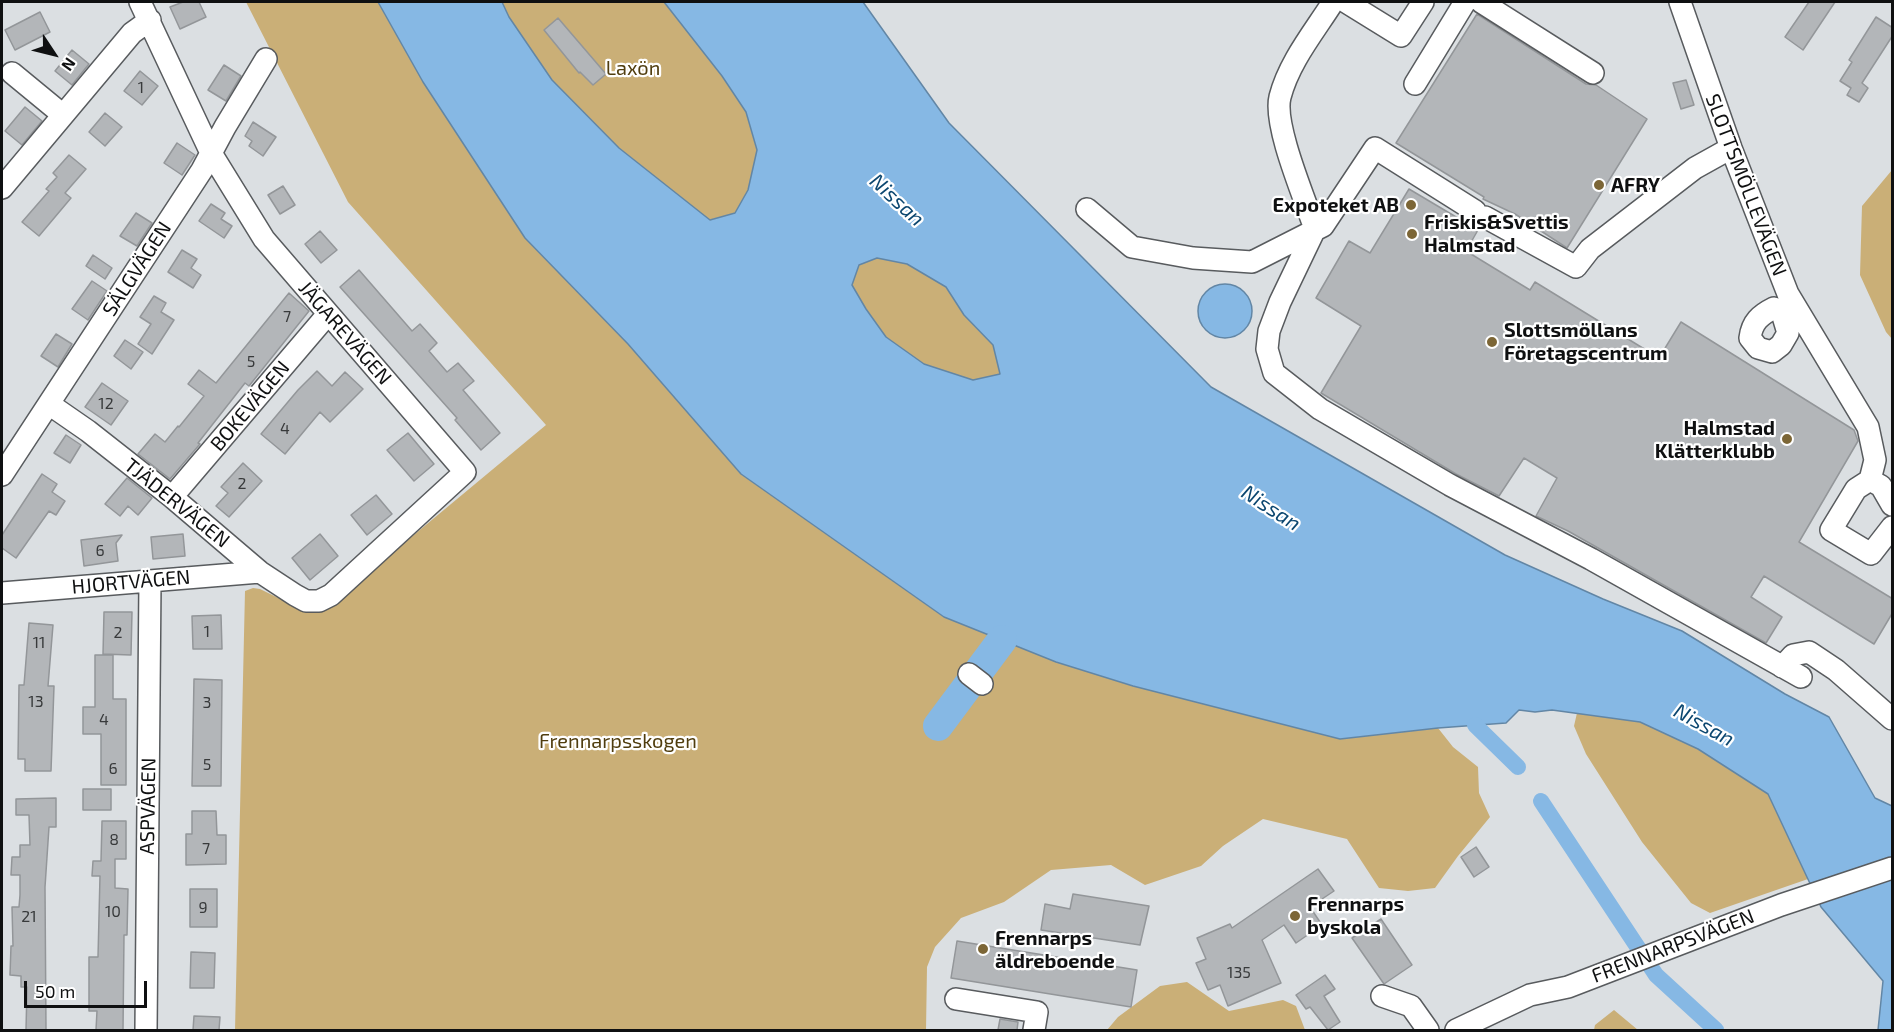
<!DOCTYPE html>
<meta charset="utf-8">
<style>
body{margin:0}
#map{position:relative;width:1894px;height:1032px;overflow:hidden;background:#dbdfe2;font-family:"Exo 2",sans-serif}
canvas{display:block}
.frame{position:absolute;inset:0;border:3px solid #0f1011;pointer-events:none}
.north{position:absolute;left:24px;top:24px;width:60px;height:60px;-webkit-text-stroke:4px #fff;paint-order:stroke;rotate:125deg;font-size:16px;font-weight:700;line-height:24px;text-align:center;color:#0f1011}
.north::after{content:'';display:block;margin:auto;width:21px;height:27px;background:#0f1011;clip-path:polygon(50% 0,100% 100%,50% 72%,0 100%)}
.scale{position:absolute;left:24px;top:981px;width:123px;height:27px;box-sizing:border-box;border:3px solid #0f1011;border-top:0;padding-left:8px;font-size:18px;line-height:21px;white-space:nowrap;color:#0f1011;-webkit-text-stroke:4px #fff;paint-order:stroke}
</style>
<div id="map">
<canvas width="1894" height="1032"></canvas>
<div class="frame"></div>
<div class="north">N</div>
<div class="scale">50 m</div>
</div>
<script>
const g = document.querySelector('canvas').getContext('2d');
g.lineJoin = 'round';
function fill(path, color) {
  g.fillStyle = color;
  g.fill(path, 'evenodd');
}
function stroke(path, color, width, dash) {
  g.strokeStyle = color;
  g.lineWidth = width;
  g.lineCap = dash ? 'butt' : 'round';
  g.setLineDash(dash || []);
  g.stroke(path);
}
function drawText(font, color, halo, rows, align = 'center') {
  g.font = font + ' "Exo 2",sans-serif';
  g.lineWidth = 4.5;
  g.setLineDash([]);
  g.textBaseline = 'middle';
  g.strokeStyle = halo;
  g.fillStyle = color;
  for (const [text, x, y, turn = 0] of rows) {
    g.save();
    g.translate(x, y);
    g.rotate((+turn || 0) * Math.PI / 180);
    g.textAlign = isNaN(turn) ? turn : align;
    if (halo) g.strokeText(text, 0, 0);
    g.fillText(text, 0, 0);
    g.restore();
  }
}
const green = new Path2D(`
 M246,2H378L423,82L525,238L628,344L741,474L944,617L1056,662L1133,686L1340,739L1438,728L1453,747L1478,767L1479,793L1490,817L1458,856L1435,888L1408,891L1379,888L1347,839L1263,819L1223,846L1201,866L1145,885L1111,865L1051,870L1004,902L961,918L935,947L927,967L926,1030H406L398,1029L394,1030H235L245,591L253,588L260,589L309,613L326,608L546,425L348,202Z
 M502,2H664L722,76L746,112L757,151L748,190L735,213L709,220L619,148L552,80L509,17Z
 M1892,170V339L1886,332L1860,275L1862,206Z
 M877,258L907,264L946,287L964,315L993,345L1000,374L973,380L923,364L886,337L866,309L852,285L859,265Z
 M1577,713L1640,722L1698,749L1768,794L1808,879L1710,913L1691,903L1642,842L1586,754L1574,726Z
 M1187,982L1229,1011L1283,1000L1296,1006L1305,1030H1107L1118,1017L1160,986Z
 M1614,1010L1638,1030H1594L1595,1025Z`);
const water = new Path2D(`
 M378,2H502L509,17L552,80L619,148L710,220L735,213L748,190L757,150L746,112L722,76L664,2H863L949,123L1211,387L1505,555L1603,599L1682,631L1785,694L1829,717L1875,798L1892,806V1030H1878L1883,981L1821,907L1768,794L1698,749L1640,722L1552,710L1535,712L1519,710L1506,723L1438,728L1340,739L1133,686L1056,662L944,617L741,474L628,344L525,238L423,82ZM877,258L907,264L946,287L964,315L993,345L1000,374L973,380L924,364L886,337L866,309L852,285L859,265Z
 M1198 311a27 27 0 1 1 54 0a27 27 0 1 1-54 0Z`);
const canal = new Path2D(`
 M1475,725L1518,767
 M1541,801L1656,975L1716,1030`);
const river = new Path2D(`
 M938,726L1002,640`);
const building = new Path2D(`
 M183,2H199L206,17L180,29L170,7Z
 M1809,2H1835L1803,50L1785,37Z
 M40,12L50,32L15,50L5,30Z
 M1477,14L1586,84L1596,85L1647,119L1567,248L1515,214L1483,199L1484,197L1396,143Z
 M1876,17L1893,28V35L1862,83L1868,88L1859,102L1847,95L1851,88L1840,81L1852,62L1849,60Z
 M558,18L606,74L593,85L580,72L579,73L544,30Z
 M72,50L89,64L72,85L55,71Z
 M224,65L241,76L226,101L208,90Z
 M140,71L158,86L142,105L124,91Z
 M1686,80L1694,105L1681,109L1673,83Z
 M25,107L42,121L22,145L5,131Z
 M105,113L122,127L105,146L89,132Z
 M253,122L276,137L263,156L249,146L252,141L245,136Z
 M177,143L195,155L182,175L164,163Z
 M69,155L86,169L65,193L71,198L39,236L22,222L49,191L46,189L57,177L53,173Z
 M283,186L295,205L280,214L268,195Z
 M1409,189L1478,230L1466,251L1530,290L1535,282L1659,358L1681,322L1854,430L1858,441L1799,542L1893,599V612L1874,644L1764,576L1751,597L1782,617L1766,643L1568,531L1536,516L1557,478L1524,458L1499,496L1456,474L1321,393L1361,326L1316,298L1349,241L1370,253Z
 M211,204L225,213L221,219L232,226L224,238L199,221Z
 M136,213L152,223L137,246L120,236Z
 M320,231L337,250L321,263L305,244Z
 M182,250L197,259L191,268L201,275L193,288L168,272Z
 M93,255L112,268L105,279L86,266Z
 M359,270L412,331L420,324L437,343L429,351L447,372L458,363L474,381L463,390L500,433L481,450L455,420L457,418L340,287Z
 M92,281L107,291L88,320L72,309Z
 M289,293L309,311L249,386L245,383L198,443L200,444L170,479L138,454L155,434L165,442L178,426L179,427L204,396L188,384L199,370L216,383Z
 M154,296L166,303L161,312L174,320L152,354L138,344L151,324L140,317Z
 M56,334L72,344L58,367L41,356Z
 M125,340L143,352L131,369L114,356Z
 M317,371L332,386L345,372L363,389L330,422L320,412L285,454L261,434L298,390Z
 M102,383L128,401L111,425L85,407Z
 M408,433L434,464L414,481L387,450Z
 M66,435L81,445L70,463L54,453Z
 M243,463L262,481L229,517L216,506L228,493L221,487Z
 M42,474L57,484L52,492L65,501L56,515L49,511L16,558L2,548V535Z
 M127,478L152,498L138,515L128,506L120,516L105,504Z
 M376,495L392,514L367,535L351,515Z
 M183,534L185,556L153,559L151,537Z
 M320,534L338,556L310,580L292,558Z
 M122,535L116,543L118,561L84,566L81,540Z
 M104,612H132L131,655L103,654Z
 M221,615L222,649H193L192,616Z
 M29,623L53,625L48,686H54L51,771H25V759H18L19,685H24Z
 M95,655H113V699H126V785H101V734H83V707H95Z
 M194,679L222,680L221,786H192Z
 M83,789H111V810H83Z
 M56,798V827H49L45,887L46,1030H26L27,987H21V976L10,975L11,946H13L12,907H19L20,895V875H11L12,857H20V845H30L29,815H16V799Z
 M192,811H216L217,835H226V864L186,865V834H192Z
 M102,821H126V859H115V888L128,889L127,935H124L123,1030H96L97,1011H89V957H98L100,876H92L93,861H101Z
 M1476,847L1489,867L1474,877L1461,857Z
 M1318,869L1334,891L1310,907L1322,925L1296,943L1284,925L1262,940L1281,983L1228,1006L1220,985L1208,990L1196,963L1206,959L1197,938L1230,924L1232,928Z
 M190,889H217V927H190Z
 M1073,894L1149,906L1140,945L1041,930L1045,904L1070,909Z
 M1381,919L1412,965L1384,984L1352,938Z
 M957,941L1137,970L1131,1007L951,978Z
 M191,952L215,953L214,988H190Z
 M1325,975L1335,989L1324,996L1340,1022L1328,1030L1310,1007L1306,1009L1296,995Z
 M194,1016L220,1017L219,1030H193Z
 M1000,1019L1018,1022L1017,1030H998Z`);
const minor = new Path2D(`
 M1333,2C1314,32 1289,62 1280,97C1273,125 1305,199 1315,229L1280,302L1269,331L1267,349L1274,373L1320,409L1450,485L1591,559L1801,677
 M1346,2L1401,36L1423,2
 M1481,2L1593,73
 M1680,2L1731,148L1788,294L1868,427L1875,460L1870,480L1856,489L1831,530L1871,554L1892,527
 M12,73L63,115
 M1415,84L1465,2
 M2,188L132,33L150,20
 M1087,209L1132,247L1193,258L1252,262L1323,226L1375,148L1475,211
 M1485,217L1576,267L1590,249L1695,168L1731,148
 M1774,308L1782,313L1788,333L1781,345L1772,352L1758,348L1750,338C1752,322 1760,315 1774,308Z
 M49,404L88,431L172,497L260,572L295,595L306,601H319L331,595L465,472L264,239L211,153L140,2
 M2,475L202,170L225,127L266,59
 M1870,480L1881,486L1892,505
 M172,497L328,314
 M2,593L260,572
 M1782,667L1793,655L1809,652L1836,670L1892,719
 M969,674L982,684
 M1382,996L1411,1006L1428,1030
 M956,999L1037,1012L1034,1030
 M146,1030L150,581
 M1456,1030L1530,995L1568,987L1781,905L1892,868`);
const markers = [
 [1599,185,6,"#7c6636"],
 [1411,205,6,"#7c6636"],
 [1412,234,6,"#7c6636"],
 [1492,342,6,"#7c6636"],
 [1787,439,6,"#7c6636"],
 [1295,916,6,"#7c6636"],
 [983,949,6,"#7c6636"]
];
const numberNames = [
 ["1",141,88],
 ["7",287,317],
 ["5",251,362],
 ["12",106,404],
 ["4",285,429],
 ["2",242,484],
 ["6",100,551],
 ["1",207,632],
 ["2",118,633],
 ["11",39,643],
 ["13",36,702],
 ["3",207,703],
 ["4",104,720],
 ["5",207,765],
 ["6",113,769],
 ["8",114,840],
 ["7",206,849],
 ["9",203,908],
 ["10",113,912],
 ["21",29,917],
 ["135",1239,973]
];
const parkNames = [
 ["Laxön",633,68],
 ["Frennarpsskogen",618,741]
];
const poiNames = [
 ["AFRY",1611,185],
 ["Expoteket AB",1399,205,"right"],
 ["Friskis&Svettis",1424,222],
 ["Halmstad",1424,245],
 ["Slottsmöllans",1504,330],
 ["Företagscentrum",1504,353],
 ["Halmstad",1775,428,"right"],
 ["Klätterklubb",1775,451,"right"],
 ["Frennarps",1307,904],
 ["byskola",1307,927],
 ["Frennarps",995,938],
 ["äldreboende",995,961]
];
const streetNames = [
 ["SLOTTSMÖLLEVÄGEN",1746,185,69],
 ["SÄLGVÄGEN",137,269,-57],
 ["JÄGAREVÄGEN",345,333,49],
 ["BOKEVÄGEN",250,406,-50],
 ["TJÄDERVÄGEN",177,503,39],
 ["HJORTVÄGEN",131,582,-5],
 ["ASPVÄGEN",148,806,-89],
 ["FRENNARPSVÄGEN",1673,946,-21]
];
const waterNames = [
 ["Nissan",897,200,43],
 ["Nissan",1271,508,33],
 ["Nissan",1704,725,29]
];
fill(green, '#caaf77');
fill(water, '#86b8e4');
stroke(water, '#6286a5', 1.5);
stroke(canal, '#86b8e4', 16);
stroke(river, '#86b8e4', 30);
fill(building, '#b3b6b9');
stroke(building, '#939699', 1.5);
stroke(minor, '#585b5e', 24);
stroke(minor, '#fff', 21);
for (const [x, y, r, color] of markers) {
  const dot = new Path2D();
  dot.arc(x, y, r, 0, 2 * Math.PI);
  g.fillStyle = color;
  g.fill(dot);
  stroke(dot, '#fff', 2);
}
drawText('16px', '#383a3b', null, numberNames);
drawText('20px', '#503d0e', '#fff', parkNames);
drawText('bold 20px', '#0f1011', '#fff', poiNames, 'left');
drawText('20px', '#0f1011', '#fff', streetNames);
drawText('italic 21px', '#0c4770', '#fff', waterNames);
</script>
